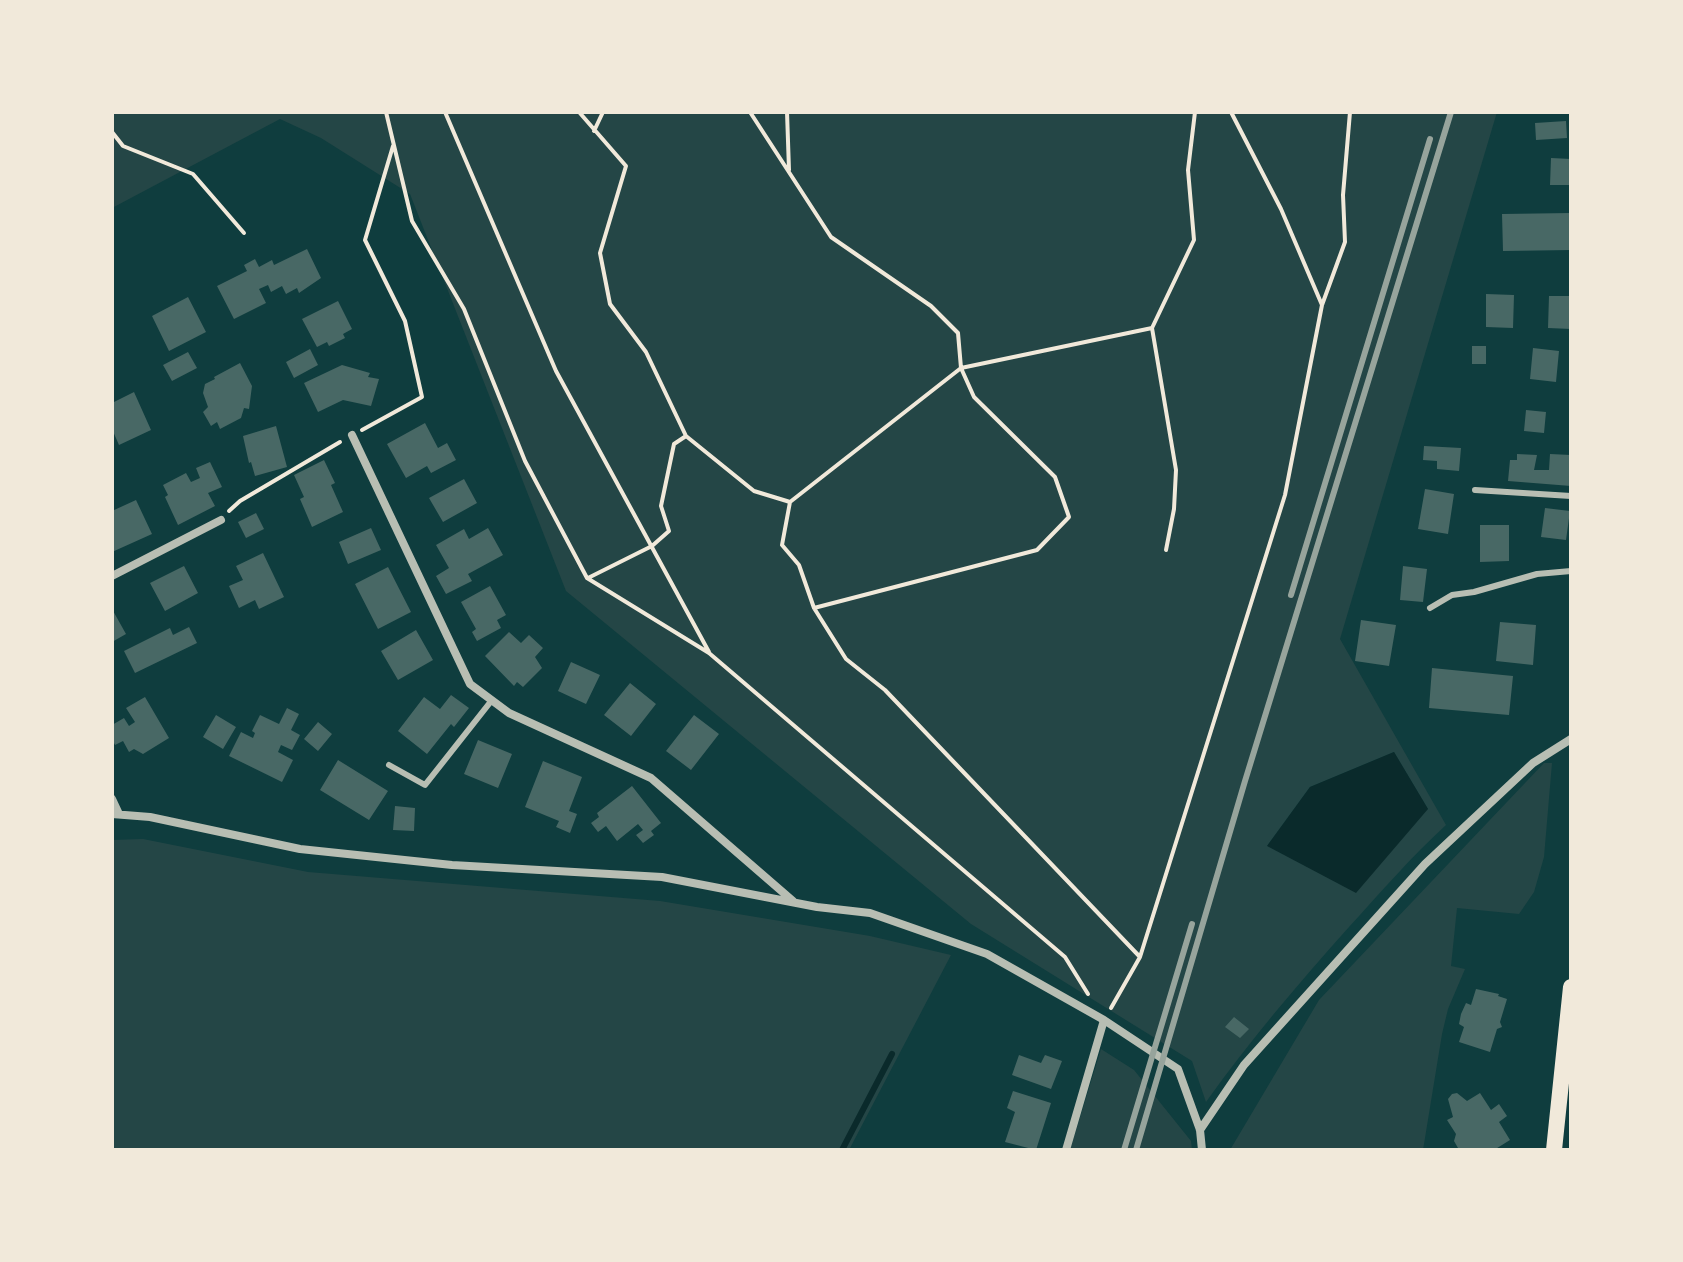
<!DOCTYPE html>
<style>
body{margin:0}
#map{position:relative;width:1683px;height:1262px;overflow:hidden;background:#0f3d3e;font-family:"Titillium Web",sans-serif}
canvas{display:block}
.frame{position:absolute;inset:0;border:114px solid #f1e9da;pointer-events:none}
</style>
<div id="map">
<canvas width="1683" height="1262"></canvas>
<div class="frame"></div>
</div>
<script>
const g = document.querySelector('canvas').getContext('2d');
g.lineJoin = 'round';
function fill(path, color) {
  g.fillStyle = color;
  g.fill(path, 'evenodd');
}
function stroke(path, color, width, dash) {
  g.strokeStyle = color;
  g.lineWidth = width;
  g.lineCap = dash ? 'butt' : 'round';
  g.setLineDash(dash || []);
  g.stroke(path);
}
const green = new Path2D(`
 M112,112H1497L1340,639L1446,825C1411,857 1381,892 1349,927C1299,983 1250,1040 1206,1102L1192,1061L971,924L566,591L410,194L321,138L280,119L112,208ZM1394,752L1428,809L1267,846L1310,787Z
 M1544,763H1552L1544,857L1534,892L1519,914L1457,908L1451,966L1465,969L1448,1009L1442,1034L1423,1150H1230L1319,1000Z
 M143,839L308,872L660,901L870,936L951,955L849,1150H112V840Z
 M1101,1049L1134,1070L1191,1141L1192,1150H1070Z`);
const water = new Path2D(`
 M1394,752L1428,809L1356,893L1267,846L1310,787Z`);
const stream = new Path2D(`
 M842,1150L892,1054`);
const building = new Path2D(`
 M1566,121L1567,138L1536,140L1535,123Z
 M1551,158L1571,159V185H1550Z
 M1571,213V250L1503,251L1502,214Z
 M307,249L321,278L299,293L297,288L286,294L282,286L271,292L268,285L259,289L266,303L234,319L217,286L247,271L244,265L255,259L259,267L272,260L274,265Z
 M1486,294L1514,295L1513,328L1486,327Z
 M1549,296H1571V329L1548,328Z
 M188,297L206,332L169,351L152,316Z
 M338,301L352,329L343,334L345,338L329,346L327,342L317,347L302,319Z
 M1472,346H1486V364H1472Z
 M1533,348L1559,351L1556,382L1530,379Z
 M310,349L318,365L294,378L286,362Z
 M188,352L197,368L172,381L163,365Z
 M240,363L252,386L249,409L244,408L241,418L220,429L217,422L211,426L203,412L208,407L203,393L205,384L215,379L214,377Z
 M342,365L370,373L368,377L379,379L371,406L343,400L318,412L304,383Z
 M134,392L151,430L119,445L112,429V403Z
 M1526,410L1546,412L1544,433L1524,431Z
 M425,423L438,448L447,443L456,460L431,473L427,466L406,478L387,444Z
 M276,426L287,467L255,476L251,462L249,463L243,436Z
 M1424,446L1461,448L1459,471L1437,469V461L1423,460Z
 M1517,454L1537,455L1534,470H1549L1550,454L1571,455V486L1508,481L1510,460H1517Z
 M324,460L335,483L331,485L343,512L312,527L300,499L304,497L294,475Z
 M210,462L222,487L208,493L215,506L178,525L165,497L168,495L163,485L186,473L191,482L200,478L196,468Z
 M464,479L477,503L443,522L429,498Z
 M1425,489L1454,494L1448,534L1418,529Z
 M136,500L152,534L112,552V511Z
 M1545,508L1570,511L1566,540L1541,537Z
 M256,513L264,529L246,538L238,522Z
 M1480,525H1509V561L1480,562Z
 M371,528L381,550L348,564L339,542Z
 M488,528L503,555L468,574L472,581L446,594L436,576L449,568L436,545L464,529L469,539Z
 M263,553L284,597L259,609L255,600L239,608L229,586L243,580L236,566Z
 M184,566L198,593L165,611L150,583Z
 M1403,566L1427,569L1423,602L1400,600Z
 M388,567L411,612L378,629L355,584Z
 M490,586L506,615L497,620L501,628L477,641L472,632L476,629L461,602Z
 M112,609L126,634L112,642Z
 M1361,620L1396,625L1389,666L1355,661Z
 M1500,622L1536,625L1533,665L1496,661Z
 M189,627L197,643L135,673L124,651L170,628L173,635Z
 M416,630L433,660L398,680L381,651Z
 M509,632L521,643L529,635L543,648L535,657L542,668L523,687L517,682L514,686L485,656Z
 M571,662L600,675L586,704L558,691Z
 M1432,668L1513,676L1509,715L1429,708Z
 M630,683L656,704L631,736L604,715Z
 M451,695L469,708L454,727L451,724L427,754L398,731L424,697L440,709Z
 M145,697L169,738L143,754L134,749L129,752L123,741L115,745L112,739V725L124,718L129,726L135,722L126,708Z
 M287,708L299,714L291,730L300,735L292,750L281,745L278,752L293,760L282,782L229,756L241,732L253,738L255,733L252,731L260,715L279,724Z
 M216,715L236,727L223,749L203,737Z
 M694,715L719,734L691,770L666,751Z
 M318,722L332,734L318,751L304,739Z
 M478,740L512,754L498,788L464,774Z
 M338,760L388,791L369,820L320,790Z
 M543,761L582,777L569,811L577,814L570,833L556,827L559,821L525,807Z
 M632,786L661,823L651,831L654,835L643,843L636,835L643,830L638,824L617,841L606,826L598,832L591,823L599,817L597,813Z
 M395,806L415,808L414,831L393,830Z
 M1476,989L1499,994L1498,996L1507,999L1500,1022L1502,1027L1497,1029L1490,1052L1459,1042L1464,1027L1459,1024L1461,1014L1466,1003L1471,1005Z
 M1234,1017L1249,1029L1240,1038L1225,1027Z
 M1019,1055L1041,1063L1045,1055L1062,1061L1051,1089L1012,1075Z
 M1013,1091L1051,1103L1036,1150L1005,1142L1015,1112L1007,1108Z
 M1457,1093L1467,1101L1480,1093L1491,1110L1499,1104L1507,1116L1499,1122L1510,1140L1494,1150L1458,1148L1454,1141L1456,1134L1447,1120L1453,1117L1448,1099L1452,1094Z`);
const path = new Path2D(`
 M386,112L412,221L464,309L525,461L587,578L709,653L1065,957L1088,994
 M445,112L556,371L709,652
 M579,112L626,166L600,253L610,304L646,352L686,436L754,491L790,502L961,368L958,333L931,306L831,237L750,112
 M787,112L789,170
 M1231,112L1281,209L1322,305
 M594,131L603,112
 M112,132L123,146L193,174L244,233
 M1152,328L1176,470L1174,509L1166,550
 M362,430L422,397L405,321L365,240L393,146
 M790,502L782,545L799,565L814,608L1037,550L1069,517L1055,477L974,397L961,368L1152,328L1194,240L1188,170L1195,112
 M229,511L240,501L340,442
 M588,578L652,546L669,531L661,506L674,444L686,436
 M814,608L846,659L885,690L1140,957
 M1111,1008L1140,957L1285,495L1322,305L1345,242L1343,195L1350,112`);
const service = new Path2D(`
 M1475,490L1571,496
 M1430,608L1452,595L1474,592L1537,574L1571,571
 M389,765L425,785L492,700`);
const minor = new Path2D(`
 M352,435L470,684L509,713L651,778L793,901
 M112,576L221,520
 M112,799L119,814
 M112,814L150,817L300,849L452,865L662,877L817,907L870,913L987,954L1104,1020L1178,1069L1200,1130L1202,1150
 M1200,1130L1244,1065L1425,864L1533,763L1571,739
 M1066,1150L1104,1020`);
const secondary = new Path2D(`
 M1554,1150L1571,987`);
const rail = new Path2D(`
 M1291,595L1430,139
 M1124,1150L1192,924
 M1136,1150L1245,781L1451,112`);
fill(green, '#244646');
fill(water, '#0a2a2b');
stroke(stream, '#0a2a2b', 6);
fill(building, '#486865');
stroke(path, '#f1e9da', 4);
stroke(service, '#b8beb3', 6);
stroke(minor, '#b8beb3', 8);
stroke(secondary, '#f1e9da', 16);
stroke(rail, '#97a49c', 6);
</script>
